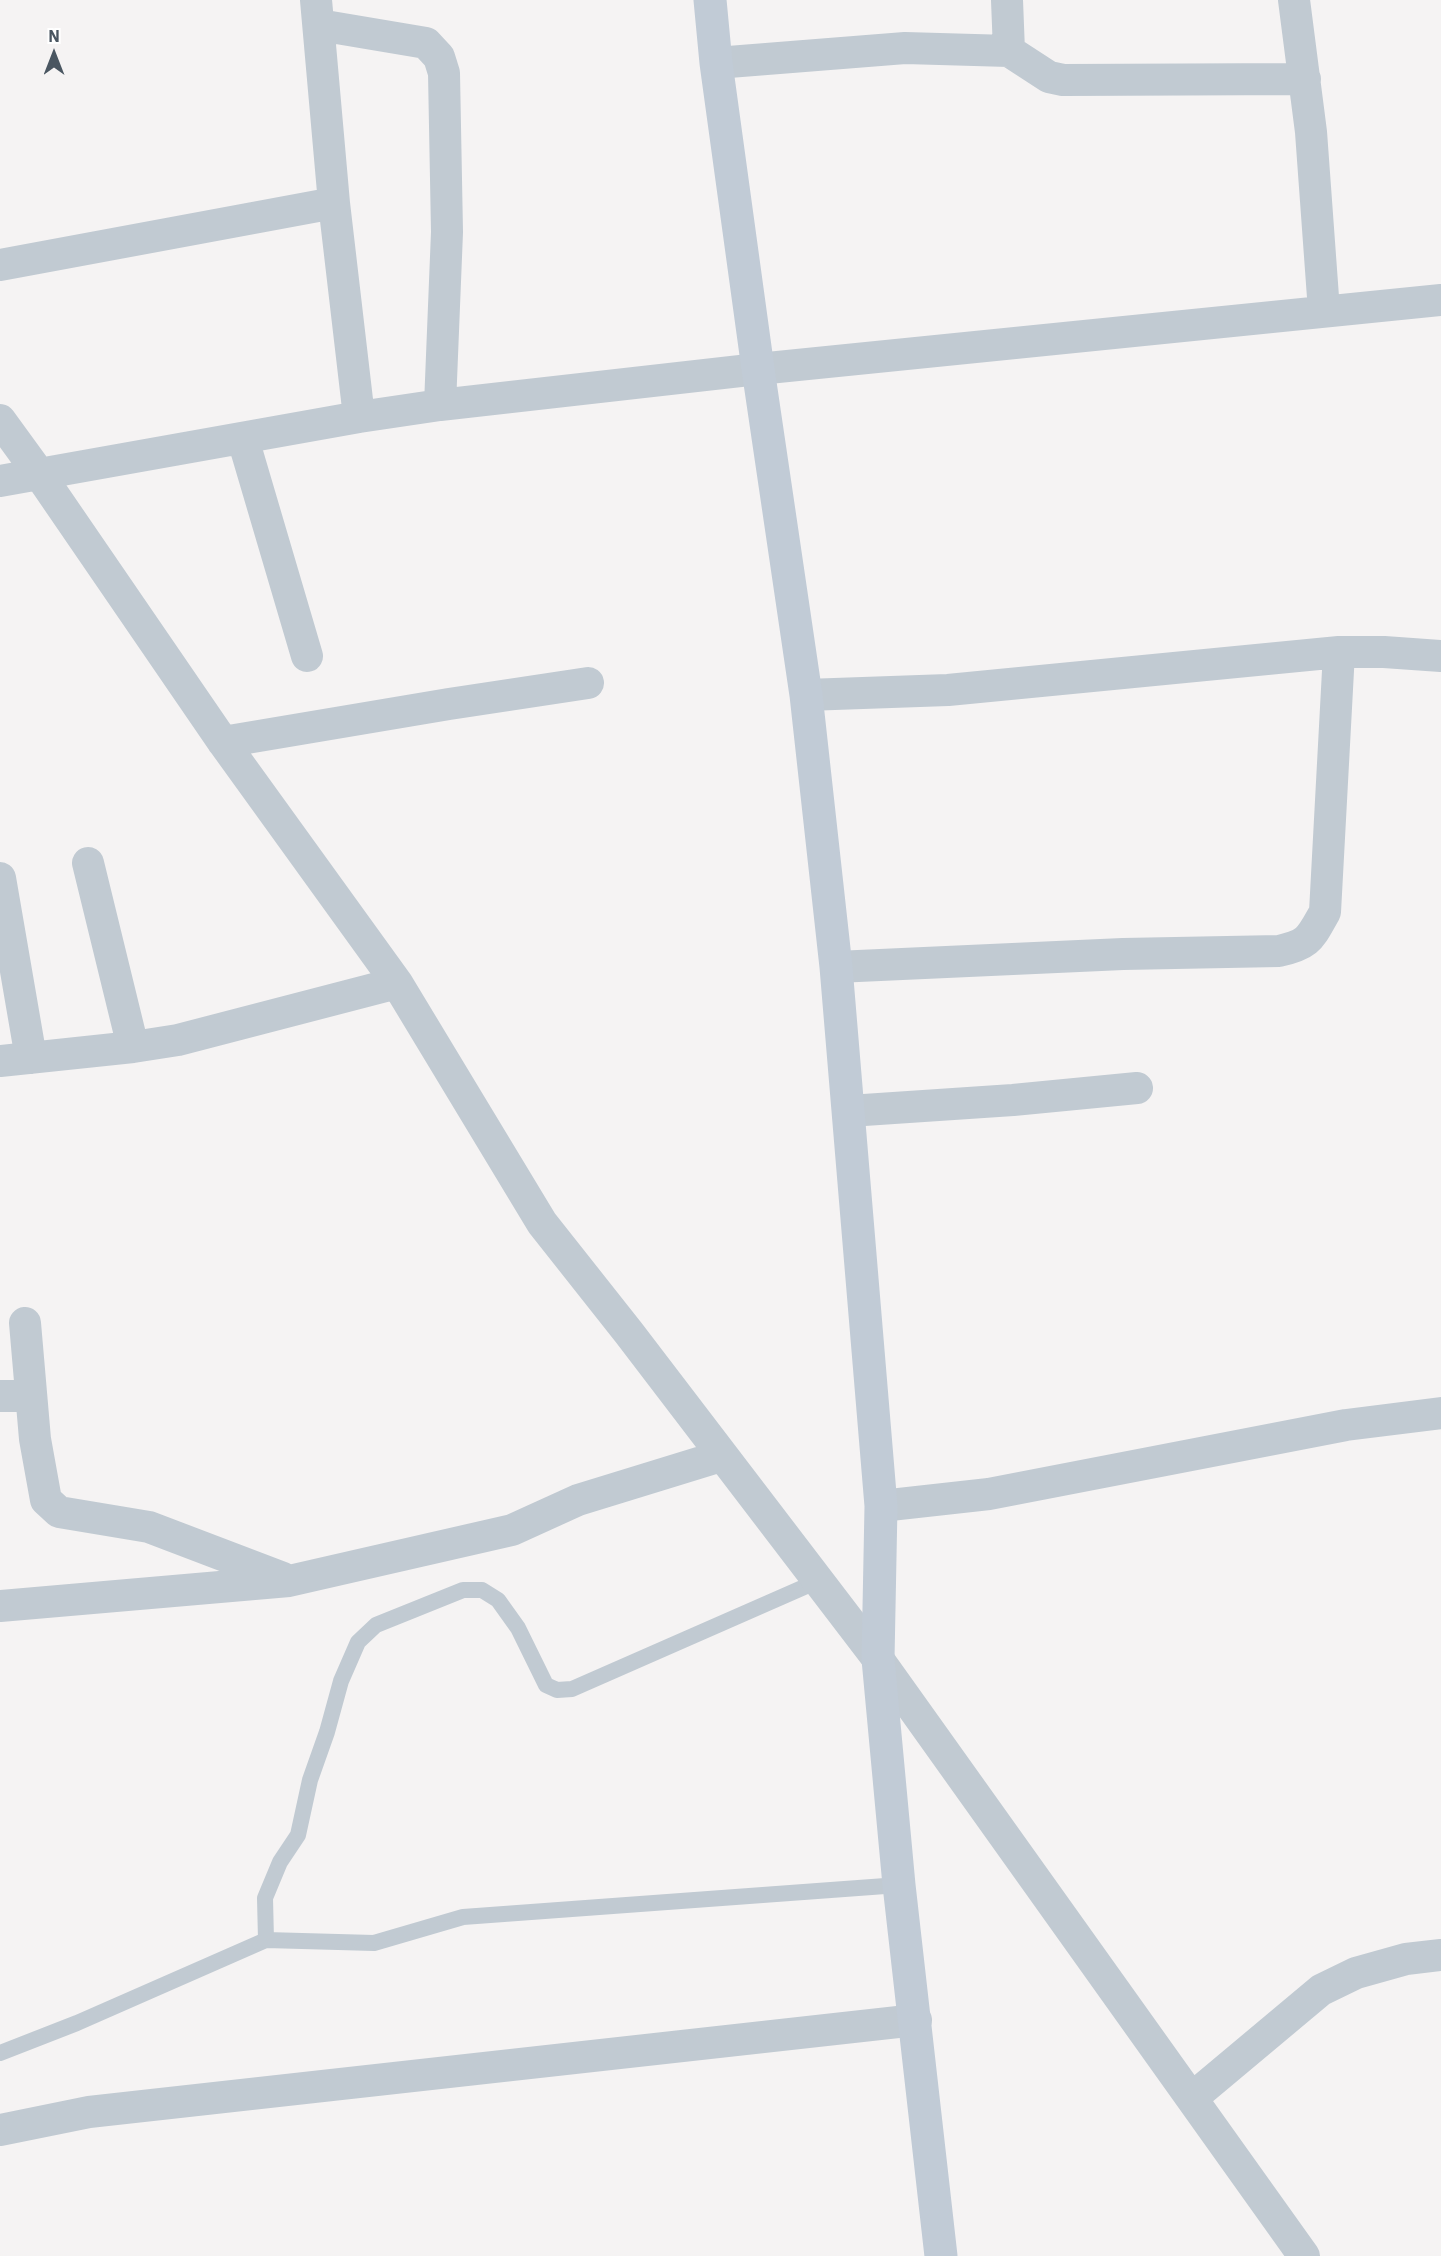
<!DOCTYPE html>
<style>
body{margin:0}
#map{position:relative;width:1441px;height:2256px;overflow:hidden;background:#f5f3f3;font-family:"IBM Plex Sans",sans-serif}
canvas{display:block}
.north{position:absolute;left:24px;top:24px;width:60px;height:60px;-webkit-text-stroke:4px #fff;paint-order:stroke;rotate:0deg;font-size:16px;font-weight:700;line-height:24px;text-align:center;color:#4a5661}
.north::after{content:'';display:block;margin:auto;width:21px;height:27px;background:#4a5661;clip-path:polygon(50% 0,100% 100%,50% 72%,0 100%)}
</style>
<div id="map">
<canvas width="1441" height="2256"></canvas>
<div class="north">N</div>
</div>
<script>
const g = document.querySelector('canvas').getContext('2d');
g.lineJoin = 'round';
function stroke(path, color, width, dash) {
  g.strokeStyle = color;
  g.lineWidth = width;
  g.lineCap = dash ? 'butt' : 'round';
  g.setLineDash(dash || []);
  g.stroke(path);
}
const lane = new Path2D(`
 M266,1940L374,1943L463,1917L899,1885
 M0,2053L77,2023L266,1940L265,1898L280,1862L298,1835L310,1780L327,1732L341,1681L358,1642L376,1625L463,1590H482L498,1600L518,1628L546,1685L557,1690L572,1689L818,1581`);
const street = new Path2D(`
 M316,0L334,203L359,417
 M1007,0L1009,51
 M1294,0L1311,132L1324,311
 M319,25L426,43L439,57L444,73L447,232L440,405
 M716,63L905,48L1009,51L1049,77L1063,80L1305,79
 M0,265L334,203
 M0,420L40,475L223,742L397,983L542,1223L629,1333L878,1659L1304,2256
 M243,439L307,656
 M0,481L359,417L440,405L758,369L1441,300
 M806,695L948,690L1339,652H1384L1441,656
 M223,742L449,704L588,683
 M88,863L133,1047
 M0,878L31,1058
 M836,967L1123,954L1279,951C1310,944 1310,938 1325,912L1339,652
 M0,1061L133,1047L178,1040L397,983
 M849,1111L1013,1100L1137,1088
 M25,1323L35,1439L46,1500L59,1512L149,1527L283,1578
 M0,1396H31
 M881,1506L989,1494L1346,1425L1441,1413
 M0,1606L289,1581L512,1530L578,1500L721,1456
 M1192,2098L1321,1990L1356,1973L1406,1959L1441,1955
 M0,2130L89,2112L916,2020`);
const secondary = new Path2D(`
 M710,0L716,63L758,369L806,695L836,967L881,1506L878,1659L899,1885L941,2256`);
stroke(lane, '#c1cad2', 16);
stroke(street, '#c1cad2', 32);
stroke(secondary, '#c1cbd6', 33);
</script>
